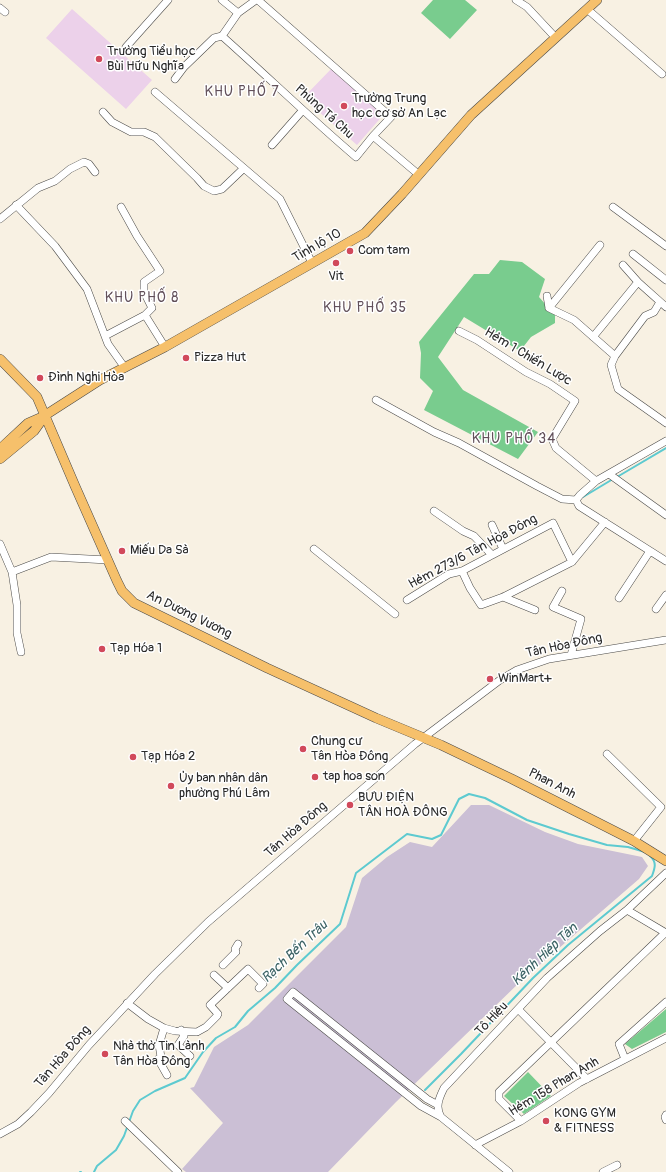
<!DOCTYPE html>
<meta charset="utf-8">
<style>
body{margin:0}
canvas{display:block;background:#f8f1e3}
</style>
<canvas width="666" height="1172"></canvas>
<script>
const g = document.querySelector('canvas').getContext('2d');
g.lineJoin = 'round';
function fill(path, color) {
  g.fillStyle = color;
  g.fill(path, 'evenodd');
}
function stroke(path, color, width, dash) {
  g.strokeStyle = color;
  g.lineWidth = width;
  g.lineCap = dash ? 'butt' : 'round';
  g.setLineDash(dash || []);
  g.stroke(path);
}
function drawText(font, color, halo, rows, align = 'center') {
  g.font = font + ' Pangolin,sans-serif';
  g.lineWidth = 3;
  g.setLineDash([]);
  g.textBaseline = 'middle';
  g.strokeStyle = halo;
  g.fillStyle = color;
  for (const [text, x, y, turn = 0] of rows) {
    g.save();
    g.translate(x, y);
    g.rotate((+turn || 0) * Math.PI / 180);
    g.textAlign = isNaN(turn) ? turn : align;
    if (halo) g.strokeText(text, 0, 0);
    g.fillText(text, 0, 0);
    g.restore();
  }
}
const built = new Path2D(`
 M72,9L152,80L126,109L46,38Z
 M333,67L385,113L357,145L303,98Z`);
const industrial = new Path2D(`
 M471,805H489L545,832L578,844L642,857L648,866L639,879L521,981L396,1102L328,1172H186L182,1169L223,1123L190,1088L194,1087L214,1047L248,1025L346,927L362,878L387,857L410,842L432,847Z`);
const green = new Path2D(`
 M433,0H465L477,10L450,39L421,13Z
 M500,260L522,262L545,279L539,297L555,315V323L531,337L520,351L464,317L438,357L463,390L538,432L518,459L424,410L433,391L420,378L421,353L419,342L474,274H489Z
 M666,1009V1032L632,1049L625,1044Z
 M528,1072L551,1096L524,1114L504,1096Z`);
const stream = new Path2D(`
 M617,477L666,448
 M583,497L613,479
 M425,1090L461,1054L533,978L568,945L652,876C655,868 657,862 650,856
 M80,1172H81
 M94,1172L97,1166L116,1150L124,1136L133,1111L140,1100L155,1091L185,1078L203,1052L216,1038L235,1027L248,1011L275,988L297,965L340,924L356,873L407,834L432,839L441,835L459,799L469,794L485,798L527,820L569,834L607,845L628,847L645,852`);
const minor = new Path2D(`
 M222,0L238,13L256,0
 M258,0L391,117L373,136L418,174
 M516,0L527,7L555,37
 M0,8L5,12
 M587,9L662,74
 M238,13L222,36C267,76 310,118 356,157L373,136
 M126,47L168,0
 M175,79L184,67L214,38L222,36
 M155,92L280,199L312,263
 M103,112L112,122L131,132H144L155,137L197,178L204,186L214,191L222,189L243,169
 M272,145L302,111
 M16,205L55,246L87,289L108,344L125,368
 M121,207L137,236L160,271L144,282V292L152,308L145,315L165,347
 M613,207L666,246
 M0,219L38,188L55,181L70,169L84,162L89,164L95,172
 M633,254L666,280
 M623,265L638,282L666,307
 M547,296L549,308L574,320L615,356L611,365L618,389L666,423
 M549,308L600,245
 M459,331L477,340L526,372L550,384L575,401L552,439L556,448L596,481
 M105,336L145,315
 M593,337L638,282
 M615,356L645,316L654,312L660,302
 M376,400L434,432L459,443L537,486L562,499L576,500
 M609,474L666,515
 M576,500L579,506L666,561
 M576,500L580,495L596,481L666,441
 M434,511L463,531L474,536L492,555
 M492,525L503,549
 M0,544L12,572L17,605V633L21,652
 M314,549L395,614
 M462,571L470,588L481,605L503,597L572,562L605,522
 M12,572L51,557L108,560
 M562,591L553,607L581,619L571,655
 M503,597L535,610
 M619,598L650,551
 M407,600L449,574L462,571L553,523L572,562
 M656,609L666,595
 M607,754L661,807L634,841
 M627,910L666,933
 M223,965L236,952L235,949L238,944
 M214,975L228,988
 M127,1003L148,1019L164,1028L175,1031L197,1032L206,1027L217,1016L218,1014L210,1005L248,969L263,984L259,988
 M518,1009L587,1079
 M164,1028L159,1045L161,1057L158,1059L167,1075
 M181,1030L184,1036L178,1045L190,1056
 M625,1059L619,1044L666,1002
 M438,1105L427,1099L293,992L287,999L421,1106L441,1117
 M666,1115L665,1117L666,1120
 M125,1121L178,1172
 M521,1121L499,1099V1092L665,933
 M0,1134L18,1124L31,1112L49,1093L89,1045L155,974L208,922L415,744L500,680L517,670L549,659L666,640
 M475,1145L521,1121L579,1083L666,1038
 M509,1172L441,1117C435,1107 439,1098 444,1088L547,978L600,931L627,910L666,873
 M603,1172L617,1165`);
const major = new Path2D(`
 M0,359L37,397L75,486L117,581L122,591L134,603L267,668L376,718L441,745L512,779L634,841L666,861
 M0,449L28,423L44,416L100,380L165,347L365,233L402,194L471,115L597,0
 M0,459L34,431L44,417`);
const markers = [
 [99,59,4,"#d1495b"],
 [344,106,4,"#d1495b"],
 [350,251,4,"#d1495b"],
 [336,263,4,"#d1495b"],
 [186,358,4,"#d1495b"],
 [40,378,4,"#d1495b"],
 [122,551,4,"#d1495b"],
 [102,649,4,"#d1495b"],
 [490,679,4,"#d1495b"],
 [303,749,4,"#d1495b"],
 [133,757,4,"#d1495b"],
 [315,777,4,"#d1495b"],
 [171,786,4,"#d1495b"],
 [350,805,4,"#d1495b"],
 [105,1054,4,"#d1495b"],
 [546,1121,4,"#d1495b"]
];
const poiNames = [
 ["Trường Tiểu học",107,52],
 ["Bùi Hữu Nghĩa",107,67],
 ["Trường Trung",352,99],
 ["học cơ sở An Lạc",352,114],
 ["Com tam",358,251],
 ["Vit",336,277,"center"],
 ["Pizza Hut",194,358],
 ["Đình Nghi Hòa",48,378],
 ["Miếu Da Sà",130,551],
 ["Tạp Hóa 1",110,649],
 ["WinMart+",498,679],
 ["Chung cư",311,742],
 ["Tân Hòa Đông",311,757],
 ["Tạp Hóa 2",141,757],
 ["tap hoa son",323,777],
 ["Ủy ban nhân dân",179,779],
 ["phường Phú Lâm",179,794],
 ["BƯU ĐIỆN",358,798],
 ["TÂN HOÀ ĐÔNG",358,813],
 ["Nhà thờ Tin Lành",113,1047],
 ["Tân Hòa Đông",113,1062],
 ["KONG GYM",554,1114],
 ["& FITNESS",554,1129]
];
const streetNames = [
 ["Phùng Tá Chu",324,112,42],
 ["Tỉnh lộ 10",317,246,-30],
 ["Hẻm 1 Chiến Lược",528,357,31],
 ["Hẻm 273/6 Tân Hòa Đông",473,552,-28],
 ["An Dương Vương",189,615,26],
 ["Tân Hòa Đông",564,646,-12],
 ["Phan Anh",552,784,27],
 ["Tân Hòa Đông",296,830,-41],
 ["Tô Hiệu",492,1019,-47],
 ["Tân Hòa Đông",63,1057,-49],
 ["Hẻm 158 Phan Anh",554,1087,-31]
];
const neighbourhoodNames = [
 ["KHU PHỐ 7",242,92],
 ["KHU PHỐ 8",142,298],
 ["KHU PHỐ 35",365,308],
 ["KHU PHỐ 34",514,439]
];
const waterNames = [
 ["Rạch Bến Trâu",295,952,-43],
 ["Kênh Hiệp Tân",545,955,-43]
];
fill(built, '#ecd1ea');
fill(industrial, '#cbbfd5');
fill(green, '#79cc8e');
stroke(stream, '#5dcad0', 2);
stroke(minor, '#4a4947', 8);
stroke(major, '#4a4947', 10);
stroke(minor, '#fff', 7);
stroke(major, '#f6c06b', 9);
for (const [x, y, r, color] of markers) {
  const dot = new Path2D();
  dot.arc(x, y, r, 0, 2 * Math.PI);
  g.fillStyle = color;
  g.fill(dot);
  stroke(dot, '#fff', 1.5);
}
drawText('13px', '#2b2b2b', '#fff', poiNames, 'left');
drawText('13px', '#2b2b2b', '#fff', streetNames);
g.letterSpacing = '1px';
drawText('14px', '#62505a', '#fff', neighbourhoodNames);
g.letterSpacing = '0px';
drawText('italic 14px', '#3c6365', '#fff', waterNames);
</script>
